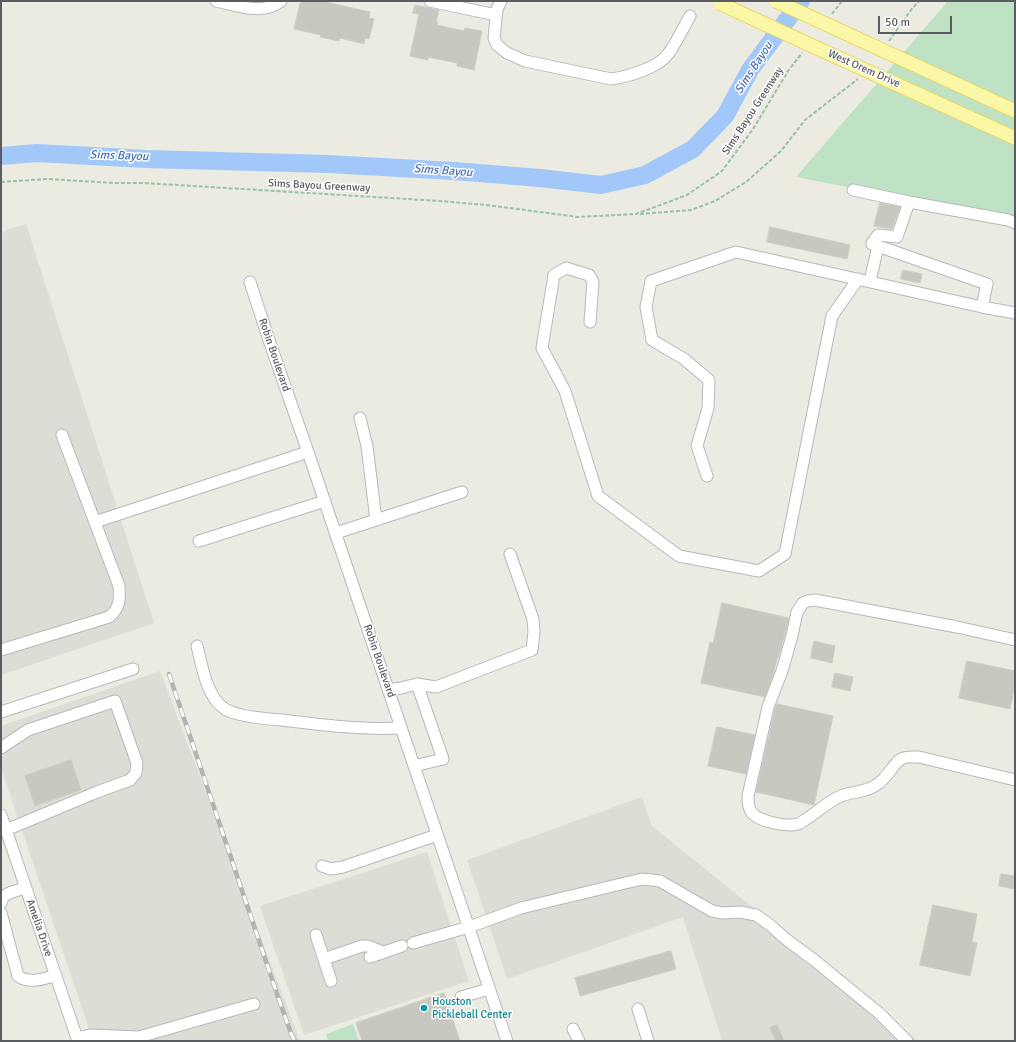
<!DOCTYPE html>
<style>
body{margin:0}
#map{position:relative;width:1016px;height:1042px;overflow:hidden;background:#ebebe1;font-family:Signika,sans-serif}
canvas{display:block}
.frame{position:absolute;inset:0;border:2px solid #595c61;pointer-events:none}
.scale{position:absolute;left:878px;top:16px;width:74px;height:18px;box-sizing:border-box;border:2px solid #595c61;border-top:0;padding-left:5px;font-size:12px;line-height:14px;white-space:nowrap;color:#595c61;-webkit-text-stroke:3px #fff;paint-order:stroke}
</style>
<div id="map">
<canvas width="1016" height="1042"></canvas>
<div class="frame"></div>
<div class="scale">50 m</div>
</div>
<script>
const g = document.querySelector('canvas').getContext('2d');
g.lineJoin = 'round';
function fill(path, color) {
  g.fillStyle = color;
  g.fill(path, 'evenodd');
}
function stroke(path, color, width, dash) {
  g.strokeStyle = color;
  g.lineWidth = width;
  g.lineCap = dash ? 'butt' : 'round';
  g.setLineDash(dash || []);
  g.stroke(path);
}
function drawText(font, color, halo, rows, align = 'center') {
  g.font = font + ' Signika,sans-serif';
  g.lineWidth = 3;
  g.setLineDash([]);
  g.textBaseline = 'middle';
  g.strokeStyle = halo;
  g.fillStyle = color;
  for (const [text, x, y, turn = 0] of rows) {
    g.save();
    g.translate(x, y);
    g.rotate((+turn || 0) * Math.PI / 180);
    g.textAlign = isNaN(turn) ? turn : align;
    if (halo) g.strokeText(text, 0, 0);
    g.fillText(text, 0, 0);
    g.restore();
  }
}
const industrial = new Path2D(`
 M26,224L154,623L1,675V234L6,230Z
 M160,671L300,1041H93L1,768V726Z
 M642,797L652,826L918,1041H722L683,917L507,979L467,860Z
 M427,852L469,981L304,1035L260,906Z`);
const green = new Path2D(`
 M948,1H1015V220L796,177Z
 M353,1024L359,1041H328L326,1034Z`);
const river = new Path2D(`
 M1,156L37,153L146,159L328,164L454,171L540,178L601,185L645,175L693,149L725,116L750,70L801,1`);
const building = new Path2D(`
 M303,1H321L370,12L369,18L374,19L369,39L365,38L364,44L340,38L339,41L320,37L321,35L294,29L300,3H303Z
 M415,5L439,10L436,22H438L437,25L464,31L465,28L482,31L474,70L457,66V63L428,57V60L410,56L419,14L413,13Z
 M880,203L900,207L892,229L874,226Z
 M770,227L850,245L847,259L767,242Z
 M903,270L922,274L920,283L901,279Z
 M722,603L789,618L785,634L778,658H777L773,676L765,697L701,683L710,642L713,643Z
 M814,641L835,646L832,663L811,658Z
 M967,661L1015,671V684L1010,709L959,698Z
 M835,673L853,677L850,691L832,687Z
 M777,704L833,716L814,805L756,792L775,709Z
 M717,727L755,735L746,774L708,766Z
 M71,760L81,790L35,806L25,776Z
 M1001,874L1015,876V889L999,886Z
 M933,905L977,914L972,942L977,943L970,976L920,965Z
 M671,951L676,969L580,996L575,978Z
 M444,993L460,1041H362L356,1023Z
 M777,1025L784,1041H776L770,1028Z`);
const path = new Path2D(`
 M832,14L842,1
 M889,41L911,10L919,1
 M1,182L47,179L114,183H144L440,201L487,205L578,217L636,214L687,195L722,171L753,129L788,71L802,53
 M640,214L691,210L715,201L746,182L781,151L805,120L858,79`);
const minor = new Path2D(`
 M216,1C236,5 263,16 281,1
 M430,1L496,15
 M501,1L497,9L494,38L497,45L507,53L525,61L611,79C627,77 658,68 668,54C676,44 683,28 690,16
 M853,190L909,202L1008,220L1015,223
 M909,202L897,237L878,235L872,243V244L987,284L982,307
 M870,281L878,246
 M250,282L271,346L308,452L507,1041
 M590,322L593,282L589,275L566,268L554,275L542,348L565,391L598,496L679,556L759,571L785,554L832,316L858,279
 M360,418L367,446L376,520
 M707,476L697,446L708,408L709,380L684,359L652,340L646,307L651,281L736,252L982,307L1015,313
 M95,522L308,452
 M336,533L462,492
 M199,541L325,501
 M1015,640L957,627L815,600L808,601L803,603L797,612L792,636L782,671L768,707L748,796C748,802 748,808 752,813C760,822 787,827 798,824C801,823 804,821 806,819C818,812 828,801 841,796C853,791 865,793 876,785C879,783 883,780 885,777C890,772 895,763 901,759C906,756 914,757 919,757L1015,780
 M197,646C202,666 207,698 225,709C238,717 267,719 282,720C322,725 362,730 401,728
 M1,650L109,617C120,608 120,599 119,586L62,435
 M417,684L436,687L532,650L534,632L533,619L510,554
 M388,690L401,688L417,684L443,759L414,766
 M1,712L133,669
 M1,748L28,730L115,701L137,763L136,773L130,780L97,792L6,830
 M1,815L78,1041
 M322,866L331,869L343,867L437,835
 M1,903L3,897L9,893L25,888
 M1,913L18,976C29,984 44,979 56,975
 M316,935L331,981
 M413,943L469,927L521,908L642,879L660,881L712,911L723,913L740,912L756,915L770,925L787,940L814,960L879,1013L907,1041
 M370,957L402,946
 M324,959L362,946H368L383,952
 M461,997L489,989
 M638,1009L648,1041
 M573,1029L579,1041
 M77,1038L90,1035L139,1037L254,1004`);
const major = new Path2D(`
 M856,38L1015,111
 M841,59L1015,138`);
const rail = new Path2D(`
 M169,674L277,994L292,1036L295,1041`);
const majorBridge = new Path2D(`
 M776,1L856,38
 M719,3L841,59`);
const markers = [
 [424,1008,4,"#0f9aa8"]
];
const streetNames = [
 ["West Orem Drive",864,69,24],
 ["Sims Bayou Greenway",753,111,-57],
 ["Sims Bayou Greenway",319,186,3],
 ["Robin Boulevard",274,355,71],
 ["Robin Boulevard",379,661,71],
 ["Amelia Drive",39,928,71]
];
const cultureNames = [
 ["Houston",432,1002],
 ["Pickleball Center",432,1015]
];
const waterNames = [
 ["Sims Bayou",754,68,-57],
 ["Sims Bayou",119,156,2],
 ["Sims Bayou",443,171,4]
];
fill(industrial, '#dddcd5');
fill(green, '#bee2c3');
stroke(river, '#a2c8fa', 18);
fill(building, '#c8c7c0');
stroke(building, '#d0cdc0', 1);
stroke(minor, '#b6b8bd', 13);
stroke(major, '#e9d45d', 15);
stroke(path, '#98c2a9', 2, [4, 2]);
stroke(minor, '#fff', 11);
stroke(major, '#faf7a7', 13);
stroke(rail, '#b2b3b3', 4.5);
stroke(rail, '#fff', 3, [9]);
stroke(majorBridge, '#e9d45d', 15, []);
stroke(majorBridge, '#faf7a7', 13);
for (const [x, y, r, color] of markers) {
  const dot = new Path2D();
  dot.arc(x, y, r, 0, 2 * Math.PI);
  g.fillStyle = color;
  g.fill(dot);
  stroke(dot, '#fff', 1.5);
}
drawText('11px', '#595c61', '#fff', streetNames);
drawText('11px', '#0d838f', '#fff', cultureNames, 'left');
drawText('italic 12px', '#4770bb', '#fff', waterNames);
</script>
